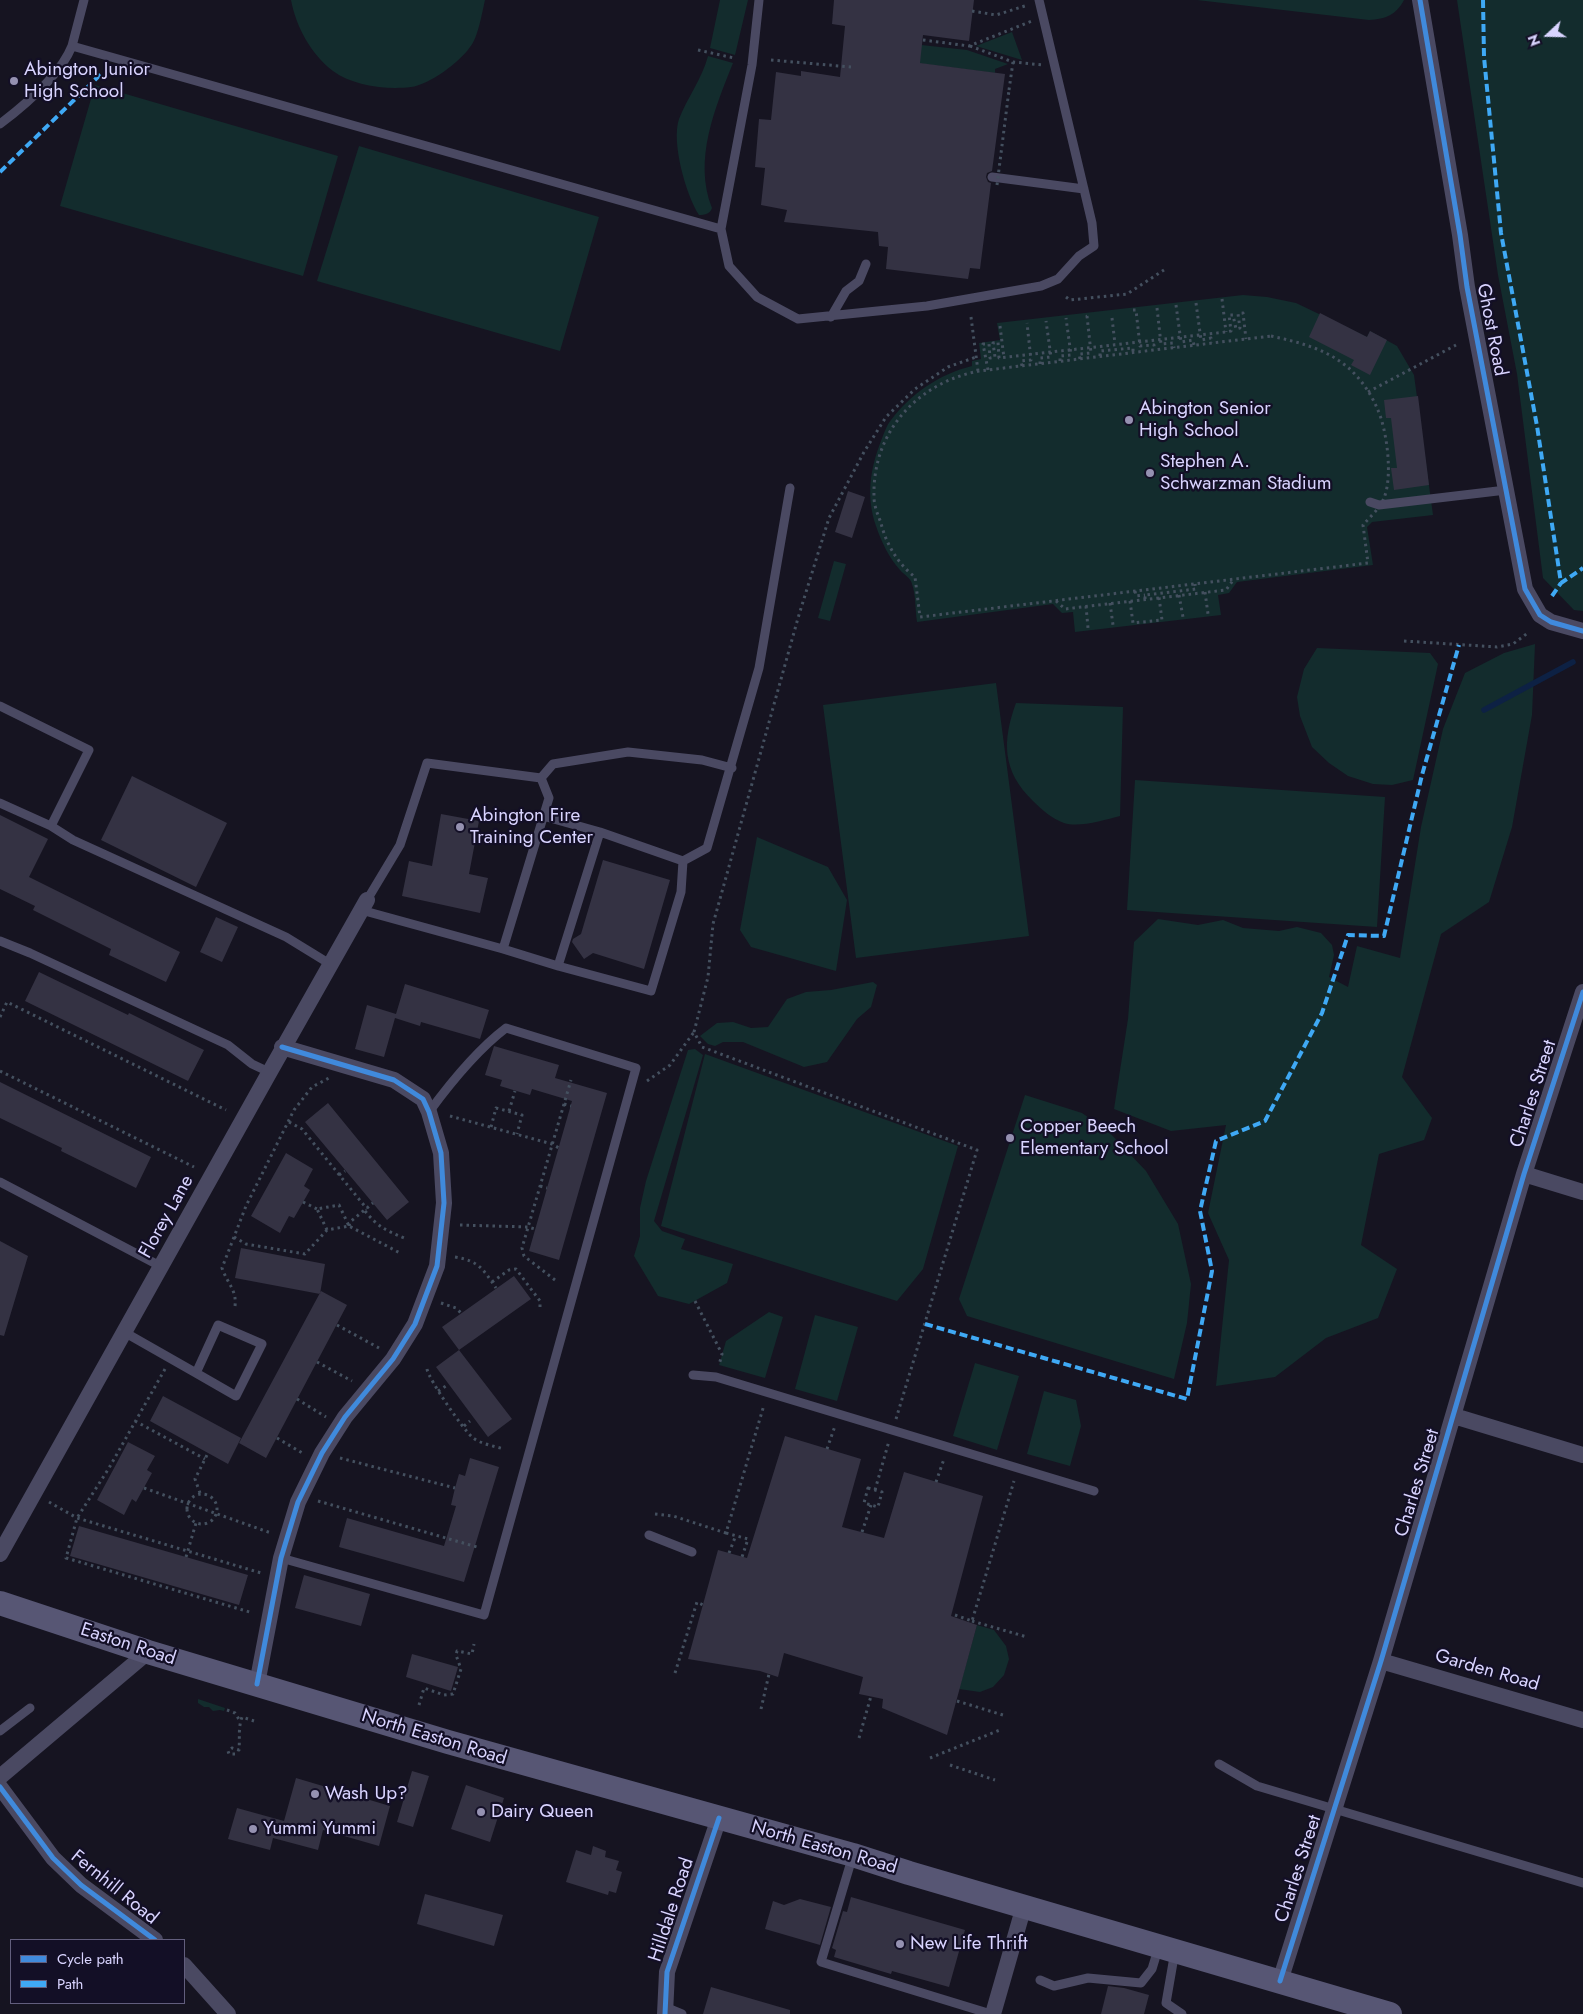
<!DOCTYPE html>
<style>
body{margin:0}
#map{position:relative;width:1583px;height:2014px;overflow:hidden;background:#161421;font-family:Jost,sans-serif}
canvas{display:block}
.legend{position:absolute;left:10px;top:1939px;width:175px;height:65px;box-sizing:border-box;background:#130f26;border:1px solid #625e7d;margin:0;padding:6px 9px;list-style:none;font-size:15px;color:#d9d4ff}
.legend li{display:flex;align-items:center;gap:10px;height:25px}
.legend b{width:25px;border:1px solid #625e7d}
.north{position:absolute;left:1523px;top:10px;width:50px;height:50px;-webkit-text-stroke:4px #130f26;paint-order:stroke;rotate:249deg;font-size:14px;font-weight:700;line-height:20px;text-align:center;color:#d9d4ff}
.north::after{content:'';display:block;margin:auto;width:18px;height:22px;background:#d9d4ff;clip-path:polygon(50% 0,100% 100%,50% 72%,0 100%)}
</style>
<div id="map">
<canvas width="1583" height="2014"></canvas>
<ul class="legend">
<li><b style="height:6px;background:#408adc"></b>Cycle path</li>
<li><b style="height:6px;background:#3fa9f5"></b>Path</li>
</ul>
<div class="north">N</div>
</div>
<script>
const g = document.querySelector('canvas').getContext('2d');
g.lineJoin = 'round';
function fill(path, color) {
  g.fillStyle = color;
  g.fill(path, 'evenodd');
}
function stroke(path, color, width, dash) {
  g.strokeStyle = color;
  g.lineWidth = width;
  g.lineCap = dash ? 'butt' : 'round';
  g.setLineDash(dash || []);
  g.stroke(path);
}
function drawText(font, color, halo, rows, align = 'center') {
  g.font = font + ' Jost,sans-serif';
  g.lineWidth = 4.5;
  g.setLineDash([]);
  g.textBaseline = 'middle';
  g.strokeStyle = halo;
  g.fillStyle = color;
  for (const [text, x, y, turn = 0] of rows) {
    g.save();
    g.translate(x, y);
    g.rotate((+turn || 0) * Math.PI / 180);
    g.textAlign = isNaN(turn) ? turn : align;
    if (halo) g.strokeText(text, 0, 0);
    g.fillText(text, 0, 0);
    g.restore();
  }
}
const green = new Path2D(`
 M291,0H485C482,13 478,38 470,47C460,62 429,85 411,87C387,90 353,86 333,71C311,54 296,27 291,0Z
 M720,0H748L735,55L710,48Z
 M1197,0H1404C1396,15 1386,19 1369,20Z
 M1457,0H1583V611L1574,610L1543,578L1517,374L1498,275Z
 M1012,32L1022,60L976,46Z
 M903,43L967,50L1008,64L995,69V73L901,61Z
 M708,56L733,63C715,108 693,160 712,208C710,214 705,215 699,215C686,195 671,142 679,119C687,98 702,79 708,56Z
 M95,85L338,156L303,276L60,206Z
 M359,146L599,217L560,351L317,281Z
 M1243,295L1267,297L1296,303L1367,337L1370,331L1397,346L1414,375L1433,515L1372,522L1367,527L1373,565L1237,582L1229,593L1218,595L1221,615L1075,632L1073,612L1062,613L1053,604L917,622C915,610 916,595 912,584C911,578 903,574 900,570C889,558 881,541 876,526C866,497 870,469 881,441C884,434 886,426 891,420C911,394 939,374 972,366V361L981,359L979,343L1000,340L997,323Z
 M834,561L846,564L830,621L818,618Z
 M1535,644L1532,715L1512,827L1489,902L1441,934L1402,1077L1432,1118L1424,1140L1379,1154L1361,1245L1397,1269L1378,1318L1326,1338L1275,1377L1216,1386L1229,1260L1208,1213L1226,1125L1171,1131L1114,1109L1128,1019L1134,942L1158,919L1198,925L1223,920L1243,928L1279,931L1297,927L1321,933L1332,945L1334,955L1329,977L1348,987L1357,946L1400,958L1421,827L1443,729L1465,673L1504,653Z
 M1317,648L1430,653L1438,664L1413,780L1392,785L1373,784L1348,776L1329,763L1312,747L1300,716L1297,697L1304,669Z
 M996,683L1029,936L856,958L823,705Z
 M1016,703L1123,707L1120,816C1104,820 1079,828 1064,823C1051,818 1042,810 1033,801C1002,771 1002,741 1016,703Z
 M1135,780L1385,797L1377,927L1127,910Z
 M757,837L828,867L847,900L836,971L751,947L740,930Z
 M873,982L877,985L871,1007L857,1019L827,1062L804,1067L743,1042H723L715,1046L708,1044L700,1036L717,1023L733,1022L751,1028L768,1027L787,999L806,992L831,990Z
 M695,1049L703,1055L654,1221L662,1231L685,1239L681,1249L733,1264L727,1283L689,1304L658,1296L634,1256L640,1236V1208L646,1181L688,1050Z
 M705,1054L958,1146L923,1269L897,1301L661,1226Z
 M1025,1095L1082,1113L1109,1132L1146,1171L1178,1224L1191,1284L1187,1323L1174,1379L967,1316L959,1299Z
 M769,1312L783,1317L765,1378L719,1365L726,1341Z
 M815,1315L858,1327L837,1401L795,1389Z
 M975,1363L1019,1376L997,1450L953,1436Z
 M1044,1391L1076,1400L1081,1426L1070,1466L1027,1454Z
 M977,1625L994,1630L1006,1646L1009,1659L1004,1675L993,1687L980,1692L959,1689Z
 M198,1699L225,1708L224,1711L220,1710L213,1711L209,1707H204L198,1703Z`);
const stream = new Path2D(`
 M1484,710L1573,662`);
const building = new Path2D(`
 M834,0H974L969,41L923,35L920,63L1005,74L992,171L987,173L986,177L988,182L991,183L980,269L970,268L968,279L886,269L888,247L879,246L878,232L784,222L787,210L761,205L765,168L755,167L759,119L771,120L776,72L801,76V71L840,77L845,26L832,24Z
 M1320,313L1367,337L1370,331L1387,340L1370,375L1351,365L1354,360L1309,337Z
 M1418,396L1429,485L1394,490L1391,468H1397L1391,418H1386L1384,400Z
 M848,491L865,497L852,538L835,532Z
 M132,776L227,823L196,887L101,840Z
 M441,814L479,821L469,874L488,878L480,913L402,896L409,861L432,866Z
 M0,815L48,839L29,877L180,952L166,982L109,955L111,949L33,910L35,906L0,889Z
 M603,860L670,880L644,969L593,953L584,959L572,942L573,939L581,934Z
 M216,917L238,927L222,962L200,952Z
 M39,972L128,1015L129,1013L204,1050L188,1081L25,1001Z
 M405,984L489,1010L480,1039L421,1022L420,1026L395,1018L384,1057L355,1049L367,1005L396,1014Z
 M494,1046L559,1065L555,1078L607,1093L559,1260L529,1251L572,1101L532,1089L530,1095L500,1086L502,1080L485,1075Z
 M0,1082L151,1157L136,1188L61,1151L62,1148L0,1118Z
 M328,1103L409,1202L387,1220L305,1122Z
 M286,1153L313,1169L304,1186L310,1190L294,1218L289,1216L280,1233L251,1216Z
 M0,1241L28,1256L4,1336L0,1335Z
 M241,1248L325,1264L320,1294L235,1278Z
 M514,1276L531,1299L459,1350L442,1327Z
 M321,1291L347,1305L266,1458L239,1443Z
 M459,1350L512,1419L488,1437L436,1367Z
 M163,1396L241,1438L228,1464L150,1421Z
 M785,1436L861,1459L842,1527L884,1538L904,1472L983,1496L951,1616L977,1625L947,1735L882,1708L883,1699L859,1694L863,1677L784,1653L778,1677L760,1671L688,1659L718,1550L747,1558Z
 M128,1442L155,1456L147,1470L152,1473L136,1502L132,1499L124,1515L97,1500Z
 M470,1458L499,1467L464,1582L339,1547L347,1518L444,1546L456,1506L451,1505L455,1488L459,1474L465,1476Z
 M79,1526L248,1575L239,1605L70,1556Z
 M304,1575L370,1594L361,1626L295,1608Z
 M412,1654L458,1667L451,1691L406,1677Z
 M412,1771L429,1776L413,1827L397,1822Z
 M296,1778L390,1806L379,1846L323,1830L318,1850L273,1838L270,1850L228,1839L237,1808L284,1821Z
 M466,1785L504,1798L490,1842L451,1829Z
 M593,1846L606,1851L605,1857L619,1861L616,1870L622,1872L616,1893L609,1891L608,1895L566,1882L576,1850L591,1855Z
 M425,1894L503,1915L494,1946L417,1924Z
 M851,1897L965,1930L949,1987L892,1971L891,1974L834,1957L836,1950L832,1948L843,1911L847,1912Z
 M800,1899L831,1907L820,1945L765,1929L773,1901L784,1905Z
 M1108,1986L1124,1988L1149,1995L1144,2014H1101Z
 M711,1987L790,2010V2014H703Z`);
const path = new Path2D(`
 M972,11L996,15L1028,5
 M923,40L969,46L1032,21
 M970,46L1013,62L1043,65
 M698,50L734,58
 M771,60L851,67
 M1009,90L1013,62
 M1066,297L1070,300L1127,294L1164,270
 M1222,299L1226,332
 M1196,303L1201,340L1211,338V343
 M1176,305L1181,342L1193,340L1194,345
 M1157,308L1161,344L1173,343L1174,348
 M1133,310H1136L1140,346L1154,345V350
 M971,317L978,371
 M1112,318L1115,344
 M1000,326L1004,358
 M1271,336C1298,342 1323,348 1345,365C1359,376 1370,392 1377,408C1387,429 1393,476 1384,498C1380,508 1370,517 1363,525L1368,563L920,617L915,577C898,564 886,544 881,523C878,515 874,506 874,497C872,432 917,383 979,371Z
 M1100,356V351L1133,348V353
 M1080,359L1079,354L1091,353L1087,316L1089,315
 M1060,361V356L1071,355L1066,318
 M1040,364V358L1051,357L1046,321
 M1022,366L1021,361L1031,360L1027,323
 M988,370L983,344H989L990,358L995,357L993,343L998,342L999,358L1226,332L1231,331L1229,315H1233L1236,329L1240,328L1238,314L1243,313L1246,339
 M1368,392L1456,345
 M1135,591L1136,596L1145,595
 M1205,592L1208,614
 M1179,595L1183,617
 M1145,599V595L1196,589L1195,584
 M1056,601L1065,609L1226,590L1234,579
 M1130,601L1133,623L1162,620L1159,597
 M1110,603L1113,625
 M1086,606L1088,628
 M1404,641L1497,647L1513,644L1529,632
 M0,1017L7,1002L226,1110
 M0,1071L194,1167
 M647,1081L670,1065L694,1032
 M564,1104L571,1106
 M509,1111L515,1091
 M450,1116L552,1144L559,1148
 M289,1122L302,1129L367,1209
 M491,1127L496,1108L522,1115L517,1134
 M339,1175L345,1171
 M540,1186L547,1188
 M303,1202L317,1209
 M365,1211C378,1227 385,1230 404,1238
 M460,1225L528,1227L535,1229
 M349,1226L350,1222L373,1203
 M327,1230L317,1209L339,1205L349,1226
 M234,1237L246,1244L305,1254L327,1230L349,1226L400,1253
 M455,1257C479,1261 483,1269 496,1288
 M555,1280L524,1256L522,1248L571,1080
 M492,1282L509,1270L516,1269L540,1301V1311
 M695,1301L722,1354L719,1365
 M441,1303L456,1308L461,1313
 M235,1306C237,1290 227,1283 222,1268L246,1206L294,1110L312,1087L329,1078
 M337,1325L379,1348
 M317,1362L352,1381
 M165,1369L109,1468L77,1518L66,1558L253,1613
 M427,1369C429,1380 463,1429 472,1437C480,1444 494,1446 504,1449
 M438,1391L449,1384
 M297,1399L326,1417
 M896,1419L977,1150L702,1047L694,1032L708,977L713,924L798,618L829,518L864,452L886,417L915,389L948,367L976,357
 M135,1421L205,1459
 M464,1426L470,1421
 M277,1438L304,1454
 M827,1449L835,1426
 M340,1458L455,1488
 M936,1482L944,1459
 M144,1488L271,1533
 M868,1488L882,1492L878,1507L864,1503Z
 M875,1490L889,1441
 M200,1493L195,1479L208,1453
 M187 1509a15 15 0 1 1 30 0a15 15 0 1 1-30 0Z
 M318,1501L477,1547
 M49,1502L77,1518L261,1573
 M655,1514L673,1516L726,1533L764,1405
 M862,1532L871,1505
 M726,1533L748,1539L742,1557
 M729,1553L736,1535
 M186,1557L196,1523
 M955,1615L972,1621L1014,1481
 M972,1621L1027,1637
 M675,1673L697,1602L703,1605
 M957,1701L1003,1715
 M419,1705L424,1688L444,1695L453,1694L461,1669L456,1655L457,1651L472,1654L474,1644
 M761,1709L769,1674
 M227,1710L235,1713L240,1721
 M859,1738L871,1696
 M235,1754H229L228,1751L232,1748L239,1750C240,1738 238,1728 242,1717L254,1721
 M930,1758L1000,1730
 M950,1765L995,1780`);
const service = new Path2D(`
 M72,46L84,0
 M0,124C25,105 60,76 72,46L721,229L729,266L757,297L798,319L927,306L1041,286L1058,279L1079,256L1094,246L1092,223L1039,0
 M992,177L1084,189
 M721,229L752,65L759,0
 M831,317L846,291L859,281L866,264
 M1370,502L1379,505L1506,490
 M0,706L89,750L51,826
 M541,778L553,764L628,752L702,760L732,768
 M0,803L51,826L73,840L286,937L330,964
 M600,832L683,861L707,848L759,668L790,488
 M361,910L503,949L549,798L541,778L427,763L400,845L367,900
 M0,941L30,953L228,1045L252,1064L269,1072
 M503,949L558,966L600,832L543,816
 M558,966L651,991L681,892L683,861
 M0,1182L162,1267
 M124,1332L196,1373L218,1325L262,1344L236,1396L196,1373
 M693,1375L716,1377L1094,1491
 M649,1535L692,1552
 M281,1558L484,1615L636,1068L506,1028C477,1050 451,1082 429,1112
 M0,1731L30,1708
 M1219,1764L1257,1786L1583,1883
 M853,1855L821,1962L991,2014
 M1175,1951L1166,2003L1182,2014
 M1040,1980L1054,1986L1088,1978L1141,1983L1152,1969L1159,1946
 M665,2007L682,2014`);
const minor = new Path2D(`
 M1420,0L1460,235L1467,287L1525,589L1540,615L1551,622L1583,631
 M1524,1174L1583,1192
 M1454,1416L1583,1455
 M0,1554C123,1336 243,1117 367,900
 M1381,1661L1583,1720
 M257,1684L281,1558L298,1502L322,1453L345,1417L393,1359L415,1324L437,1266L444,1203L441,1153L429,1112L423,1099L394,1080L282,1047
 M0,1777L148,1652
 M0,1787L53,1858L81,1885L155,1940
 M184,1965L228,2014
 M1280,1981L1381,1661L1524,1174L1583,992
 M665,2014L667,1972L719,1818
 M993,2014L1024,1906`);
const secondary = new Path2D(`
 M0,1603L148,1652L448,1742L853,1855L909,1873L1390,2014`);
const pathBridge = new Path2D(`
 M997,185L1009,90`);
const quiet = new Path2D(`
 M1483,0L1484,57L1501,233L1537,426L1561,583L1583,568
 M0,172L103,72
 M1552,596L1561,583
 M925,1324L1187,1399L1212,1271L1200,1211L1216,1141L1265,1121L1322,1013L1348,935L1384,936L1422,775L1459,645`);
const cycleway = new Path2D(`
 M1420,0L1460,235L1467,287L1525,589L1540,615L1551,622L1583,631
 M257,1684L281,1558L298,1502L322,1453L345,1417L393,1359L415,1324L437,1266L444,1203L441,1153L429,1112L423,1099L394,1080L282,1047
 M0,1787L53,1858L81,1885L155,1940
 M1280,1981L1381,1661L1524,1174L1583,992
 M665,2014L667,1972L719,1818`);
const markers = [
 [14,81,5,"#9591b1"],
 [1129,420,5,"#9591b1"],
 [1150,473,5,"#9591b1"],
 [460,827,5,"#9591b1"],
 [1010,1138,5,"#9591b1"],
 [315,1794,5,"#9591b1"],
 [481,1812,5,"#9591b1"],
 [253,1829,5,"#9591b1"],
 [900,1944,5,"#9591b1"]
];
const poiNames = [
 ["Abington Junior",24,70],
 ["High School",24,92],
 ["Abington Senior",1139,409],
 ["High School",1139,431],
 ["Stephen A.",1160,462],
 ["Schwarzman Stadium",1160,484],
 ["Abington Fire",470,816],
 ["Training Center",470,838],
 ["Copper Beech",1020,1127],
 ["Elementary School",1020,1149],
 ["Wash Up?",325,1794],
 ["Dairy Queen",491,1812],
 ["Yummi Yummi",263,1829],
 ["New Life Thrift",910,1944]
];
const streetNames = [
 ["Ghost Road",1491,330,79],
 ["Charles Street",1534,1094,-72],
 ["Florey Lane",167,1217,-61],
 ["Charles Street",1418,1483,-73],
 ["Easton Road",128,1645,18],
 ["Garden Road",1487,1671,16],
 ["North Easton Road",434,1738,17],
 ["North Easton Road",824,1848,16],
 ["Charles Street",1299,1869,-72],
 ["Fernhill Road",114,1888,39],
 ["Hilldale Road",672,1910,-72]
];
fill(green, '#132c2d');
stroke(stream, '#0d2144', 5.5);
fill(building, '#343243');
stroke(path, '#44505f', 3, [2.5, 4]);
stroke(service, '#4a4962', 9);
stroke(minor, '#4a4962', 16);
stroke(secondary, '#575674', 24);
stroke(pathBridge, '#44505f', 3, [2.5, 4]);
stroke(quiet, '#3fa9f5', 4, [8, 4]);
stroke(cycleway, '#408adc', 5);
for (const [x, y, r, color] of markers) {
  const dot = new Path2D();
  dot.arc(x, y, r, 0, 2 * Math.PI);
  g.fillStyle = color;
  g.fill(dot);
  stroke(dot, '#130f26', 2);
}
drawText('19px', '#d9d4ff', '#130f26', poiNames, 'left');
drawText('19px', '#d9d4ff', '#130f26', streetNames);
</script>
